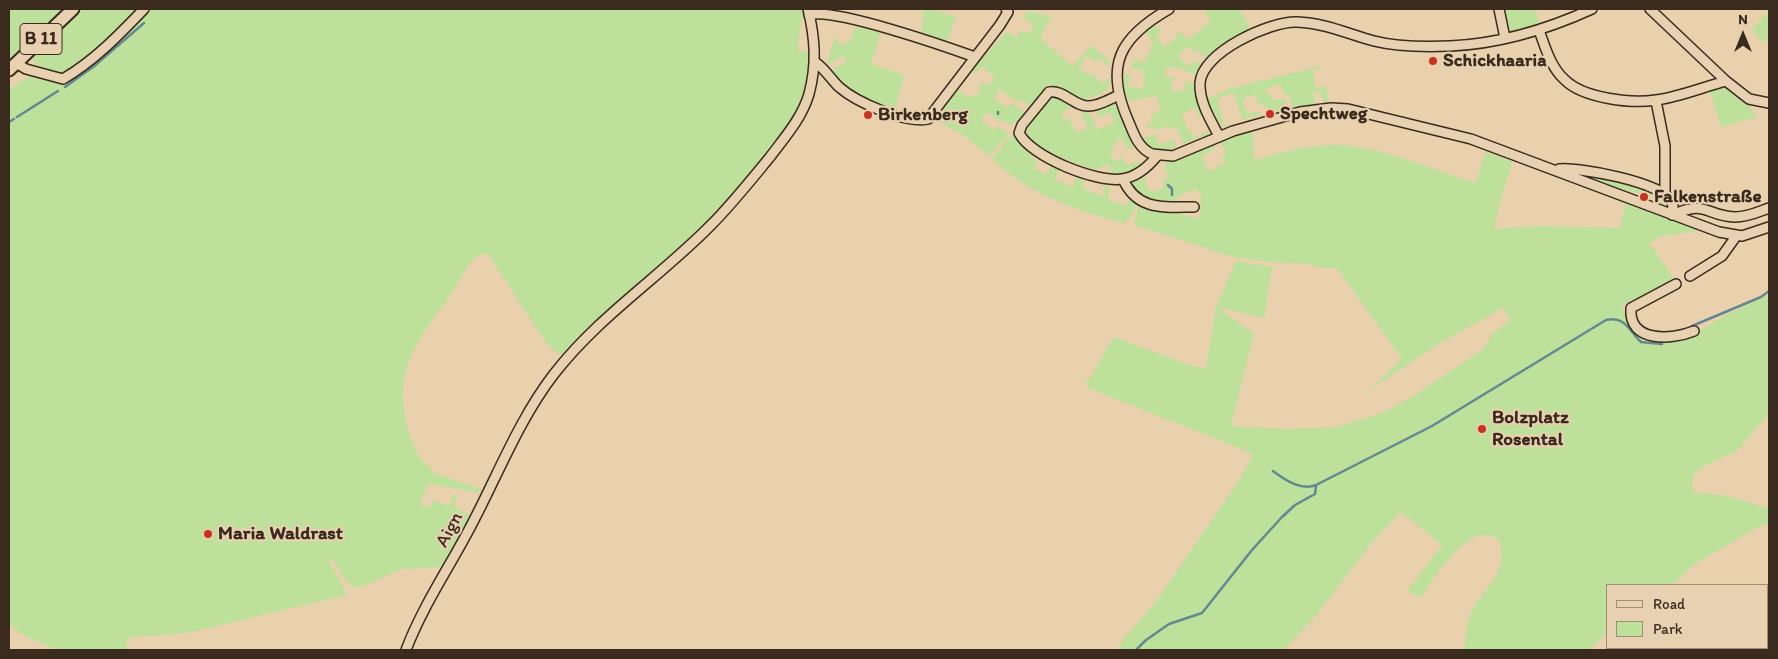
<!DOCTYPE html>
<meta charset="utf-8">
<style>
body{margin:0}
#map{position:relative;width:1778px;height:659px;overflow:hidden;background:#e9d1ad;font-family:Itim,sans-serif}
canvas{display:block}
.frame{position:absolute;inset:0;border:10px solid #3b2a1e;pointer-events:none}
.legend{position:absolute;left:1606px;top:584px;width:162px;height:65px;box-sizing:border-box;background:#e7d1b0;border:1px solid #a28e76;margin:0;padding:6px 9px;list-style:none;font-size:15px;color:#3b2a1e}
.legend li{display:flex;align-items:center;gap:10px;height:25px}
.legend b{width:25px;border:1px solid #a28e76}
.north{position:absolute;left:1718px;top:10px;width:50px;height:50px;-webkit-text-stroke:4px #e7d1b0;paint-order:stroke;rotate:0deg;font-size:14px;font-weight:700;line-height:20px;text-align:center;color:#3b2a1e}
.north::after{content:'';display:block;margin:auto;width:18px;height:22px;background:#3b2a1e;clip-path:polygon(50% 0,100% 100%,50% 72%,0 100%)}
</style>
<div id="map">
<canvas width="1778" height="659"></canvas>
<div class="frame"></div>
<ul class="legend">
<li><b style="height:6px;background:#e7d1b0"></b>Road</li>
<li><b style="height:14px;background:#bde09a"></b>Park</li>
</ul>
<div class="north">N</div>
</div>
<script>
const g = document.querySelector('canvas').getContext('2d');
g.lineJoin = 'round';
function fill(path, color) {
  g.fillStyle = color;
  g.fill(path, 'evenodd');
}
function stroke(path, color, width, dash) {
  g.strokeStyle = color;
  g.lineWidth = width;
  g.lineCap = dash ? 'butt' : 'round';
  g.setLineDash(dash || []);
  g.stroke(path);
}
function drawText(font, color, halo, rows, align = 'center') {
  g.font = font + ' Itim,sans-serif';
  g.lineWidth = 4.5;
  g.setLineDash([]);
  g.textBaseline = 'middle';
  g.strokeStyle = halo;
  g.fillStyle = color;
  for (const [text, x, y, turn = 0] of rows) {
    g.save();
    g.translate(x, y);
    g.rotate((+turn || 0) * Math.PI / 180);
    g.textAlign = isNaN(turn) ? turn : align;
    if (halo) g.strokeText(text, 0, 0);
    g.fillText(text, 0, 0);
    g.restore();
  }
}
const green = new Path2D(`
 M9,9H66L9,63Z
 M81,9H805L807,19H801L798,51L812,52C811,97 787,130 760,164C723,208 682,246 639,284C614,307 586,329 565,356L559,354L547,344L487,253C469,255 462,278 453,291C419,341 392,365 408,429C412,445 418,461 433,469L431,472L484,490L478,492L428,484L420,504L430,508L433,500L449,506L453,495H457L454,507L471,516L444,567L402,569L361,587H353L345,580L334,561L328,559L347,595L187,633L127,638V650H56L21,634L9,623V89L41,69L33,61L34,55Z
 M923,9H932L956,17L947,41L922,33Z
 M1203,9H1239L1252,30L1227,43L1208,60L1197,49L1194,52L1188,46L1178,56L1188,67L1196,60L1201,65L1195,75L1176,67L1166,68L1165,77H1175L1172,79V91H1185V81L1194,84L1197,99L1203,115L1199,117L1195,108L1182,114L1188,131L1190,130L1194,138L1209,130L1210,133L1184,144L1176,127L1169,129L1168,126L1155,130L1153,126L1147,129L1146,126L1152,123L1151,114L1160,112L1157,96L1128,101L1124,90V74L1130,75L1128,86L1143,89L1145,76L1142,75L1143,70L1131,68L1134,59L1143,63L1152,49L1149,47L1154,42L1145,33L1156,25L1161,32L1156,37L1165,47L1177,38L1176,35L1181,31L1188,40L1211,21Z
 M1505,9H1535L1540,25L1513,32L1509,29Z
 M1028,11L1051,16L1040,38L1073,67L1091,45L1111,62L1108,66L1099,58L1096,62L1088,56L1079,67L1088,76L1091,73L1103,84L1111,75C1108,101 1099,90 1082,102L1048,84L1030,107L1020,99L1017,102L1000,89L994,98L1007,108L1012,103L1025,113L1017,124L1014,122L1011,126L1003,120L1001,122L987,112L981,121L994,130L997,126L1009,134L989,156L962,134L934,119L956,89L969,98L972,94L976,97L981,88L979,86L982,82L988,86L995,77L982,66L974,74L972,70L1007,31L1015,38L1022,30L1028,34L1034,26L1023,17Z
 M1769,11V37L1763,43L1752,29Z
 M855,26L881,33L871,64L904,75L895,109C889,107 884,108 879,107C862,101 839,87 832,70L847,61L844,56L828,65L827,62L835,37L838,38L837,43L845,45L847,40L851,41Z
 M1321,66L1322,69L1313,70L1315,88L1327,87L1328,102H1324L1319,91L1313,92L1316,104L1292,108L1289,94L1284,95L1281,84L1265,89L1267,95L1271,94L1273,101L1285,98L1287,109L1267,113L1264,104L1259,105L1255,94L1242,99L1247,114L1259,111L1260,115L1243,120L1233,93L1217,98L1224,124H1233L1224,126L1220,124L1206,99L1232,88Z
 M1724,85L1748,103L1754,114L1757,113L1756,117L1721,127L1709,89Z
 M1054,97L1075,106L1061,113L1064,120L1069,118L1076,133L1088,128L1080,109L1091,115L1097,130L1114,123L1110,112L1099,117L1097,113L1099,109L1110,103L1116,105L1134,147L1127,149L1122,138L1116,140L1117,144L1112,146L1114,151L1110,153L1114,161L1123,158L1126,165L1140,162L1143,166L1125,175H1109L1111,170L1108,164L1094,170L1054,155L1053,157L1048,154L1049,152C1035,144 1019,136 1031,117L1034,118L1048,99Z
 M1253,131L1254,160C1279,153 1304,146 1330,145C1381,145 1428,169 1476,183L1485,152L1513,161L1503,190L1494,229L1539,226L1620,228L1626,201C1650,211 1677,217 1698,231L1661,236L1646,246H1652L1676,282L1621,305L1638,332L1694,334L1728,314L1769,295V413L1737,451L1704,466L1694,474L1692,483L1694,493L1723,495L1769,508V525L1764,524L1693,565L1673,585H1607V633L1589,650H1464C1466,638 1466,619 1473,609C1488,583 1508,574 1499,540C1494,537 1488,534 1481,535C1462,538 1429,581 1422,598L1407,591L1442,545L1401,512L1373,541L1318,613L1284,650H1117L1124,638L1155,603L1242,476L1253,455L1242,449L1088,388L1086,382C1095,375 1105,348 1114,337L1192,366L1206,368L1216,307L1236,261L1272,267L1264,318L1217,307L1254,334L1231,426L1287,429L1336,427L1385,412L1418,393L1482,350L1494,332L1511,320L1503,308L1440,343L1367,392L1402,359L1337,268H1321L1308,264L1270,262L1236,258L1134,225L1139,204L1200,219L1201,194L1196,189L1176,197L1178,201C1157,205 1150,205 1134,191L1133,181L1139,176L1145,177V184L1151,192L1164,188L1162,175L1165,179L1169,178L1163,163L1173,161L1214,144L1216,147L1202,157L1208,171L1225,164L1222,156L1227,154L1220,141Z
 M1155,134L1159,144L1174,140L1177,147C1163,153 1153,152 1142,139Z
 M1011,135L1035,153L1032,158L1038,162L1034,168L1046,175L1051,166L1043,162L1045,159L1060,165L1055,180L1073,187L1078,173L1085,176L1082,188L1102,196L1105,187L1100,184L1101,183L1110,187L1108,200L1126,206L1129,199L1137,202L1130,219L1123,223C1075,210 1029,194 992,159Z
 M1571,172L1600,175L1664,195L1670,206L1669,208L1662,207C1655,196 1637,191 1625,191Z`);
const stream = new Path2D(`
 M65,87L93,67L144,23
 M998,112V114
 M17,117L58,91
 M9,122L14,119
 M1168,185L1172,189V195
 M1692,326L1761,297L1769,291
 M1273,471C1285,480 1301,491 1316,485L1432,426L1606,320C1626,316 1629,331 1641,342L1662,344
 M1136,650L1146,640L1169,624L1202,613L1252,550L1282,517L1295,505L1315,494L1316,485`);
const minor = new Path2D(`
 M1169,9C1120,37 1104,65 1128,120C1134,134 1138,148 1152,154L1173,156L1233,131L1300,112L1331,108L1348,109L1471,139L1719,232L1742,236L1769,227
 M1499,9L1505,38
 M1650,9L1726,81L1749,99L1769,103
 M809,15C833,7 947,47 975,57
 M1539,30C1545,47 1551,68 1565,80C1583,98 1631,104 1656,100C1679,97 1703,87 1726,81
 M815,62C825,69 831,79 839,87C856,102 905,124 928,119L1000,25L1008,12L1006,9
 M16,63L26,69L63,79C94,61 119,35 144,9
 M1119,95C1110,99 1099,106 1089,106C1075,107 1063,89 1049,92L1022,125L1019,133C1031,157 1097,183 1122,179C1136,177 1148,167 1157,156
 M1656,101L1665,146V194
 M1219,136C1211,121 1199,102 1200,83C1202,52 1270,21 1297,22C1325,23 1348,34 1374,41C1398,47 1425,47 1450,46C1498,44 1548,29 1592,9
 M1559,169C1580,167 1659,182 1671,200C1674,205 1673,209 1672,215
 M1123,179C1137,211 1164,207 1194,207
 M1672,215C1707,199 1705,216 1735,217C1748,217 1758,212 1769,208
 M1690,276L1722,256L1737,235
 M1676,284L1631,308C1628,343 1672,340 1694,331
 M406,650C423,605 451,565 473,522C499,472 520,418 554,374C599,316 660,277 711,225C732,204 751,180 770,157C785,137 802,118 809,94C817,64 815,38 808,9`);
const major = new Path2D(`
 M9,70L73,9`);
const markers = [
 [1433,61,5,"#c8321e"],
 [1270,114,5,"#c8321e"],
 [868,115,5,"#c8321e"],
 [1644,197,5,"#c8321e"],
 [1482,429,5,"#c8321e"],
 [208,534,5,"#c8321e"]
];
const shields = [
 [41,39,42]
];
const shieldNames = [
 ["B 11",41,39]
];
const poiNames = [
 ["Schickhaaria",1443,61],
 ["Spechtweg",1280,114],
 ["Birkenberg",878,115],
 ["Falkenstraße",1654,197],
 ["Bolzplatz",1492,418],
 ["Rosental",1492,440],
 ["Maria Waldrast",218,534]
];
const streetNames = [
 ["Aign",450,530,-62]
];
fill(green, '#bde09a');
stroke(stream, '#648892', 2.5);
stroke(minor, '#3b2a1e', 12);
stroke(major, '#3b2a1e', 15);
stroke(minor, '#e7d1b0', 9);
stroke(major, '#e7d1b0', 11);
for (const [x, y, r, color] of markers) {
  const dot = new Path2D();
  dot.arc(x, y, r, 0, 2 * Math.PI);
  g.fillStyle = color;
  g.fill(dot);
  stroke(dot, '#e7d1b0', 2);
}
for (const [x, y, w] of shields) {
  const box = new Path2D();
  box.roundRect(x - w / 2, y - 15.5, w, 31, 4);
  g.fillStyle = '#e7d1b0';
  g.fill(box);
  stroke(box, '#3b2a1e', 1);
}
drawText('bold 18px', '#3b2a1e', null, shieldNames);
drawText('bold 19px', '#3b2a1e', '#e7d1b0', poiNames, 'left');
drawText('19px', '#3b2a1e', '#e7d1b0', streetNames);
</script>
